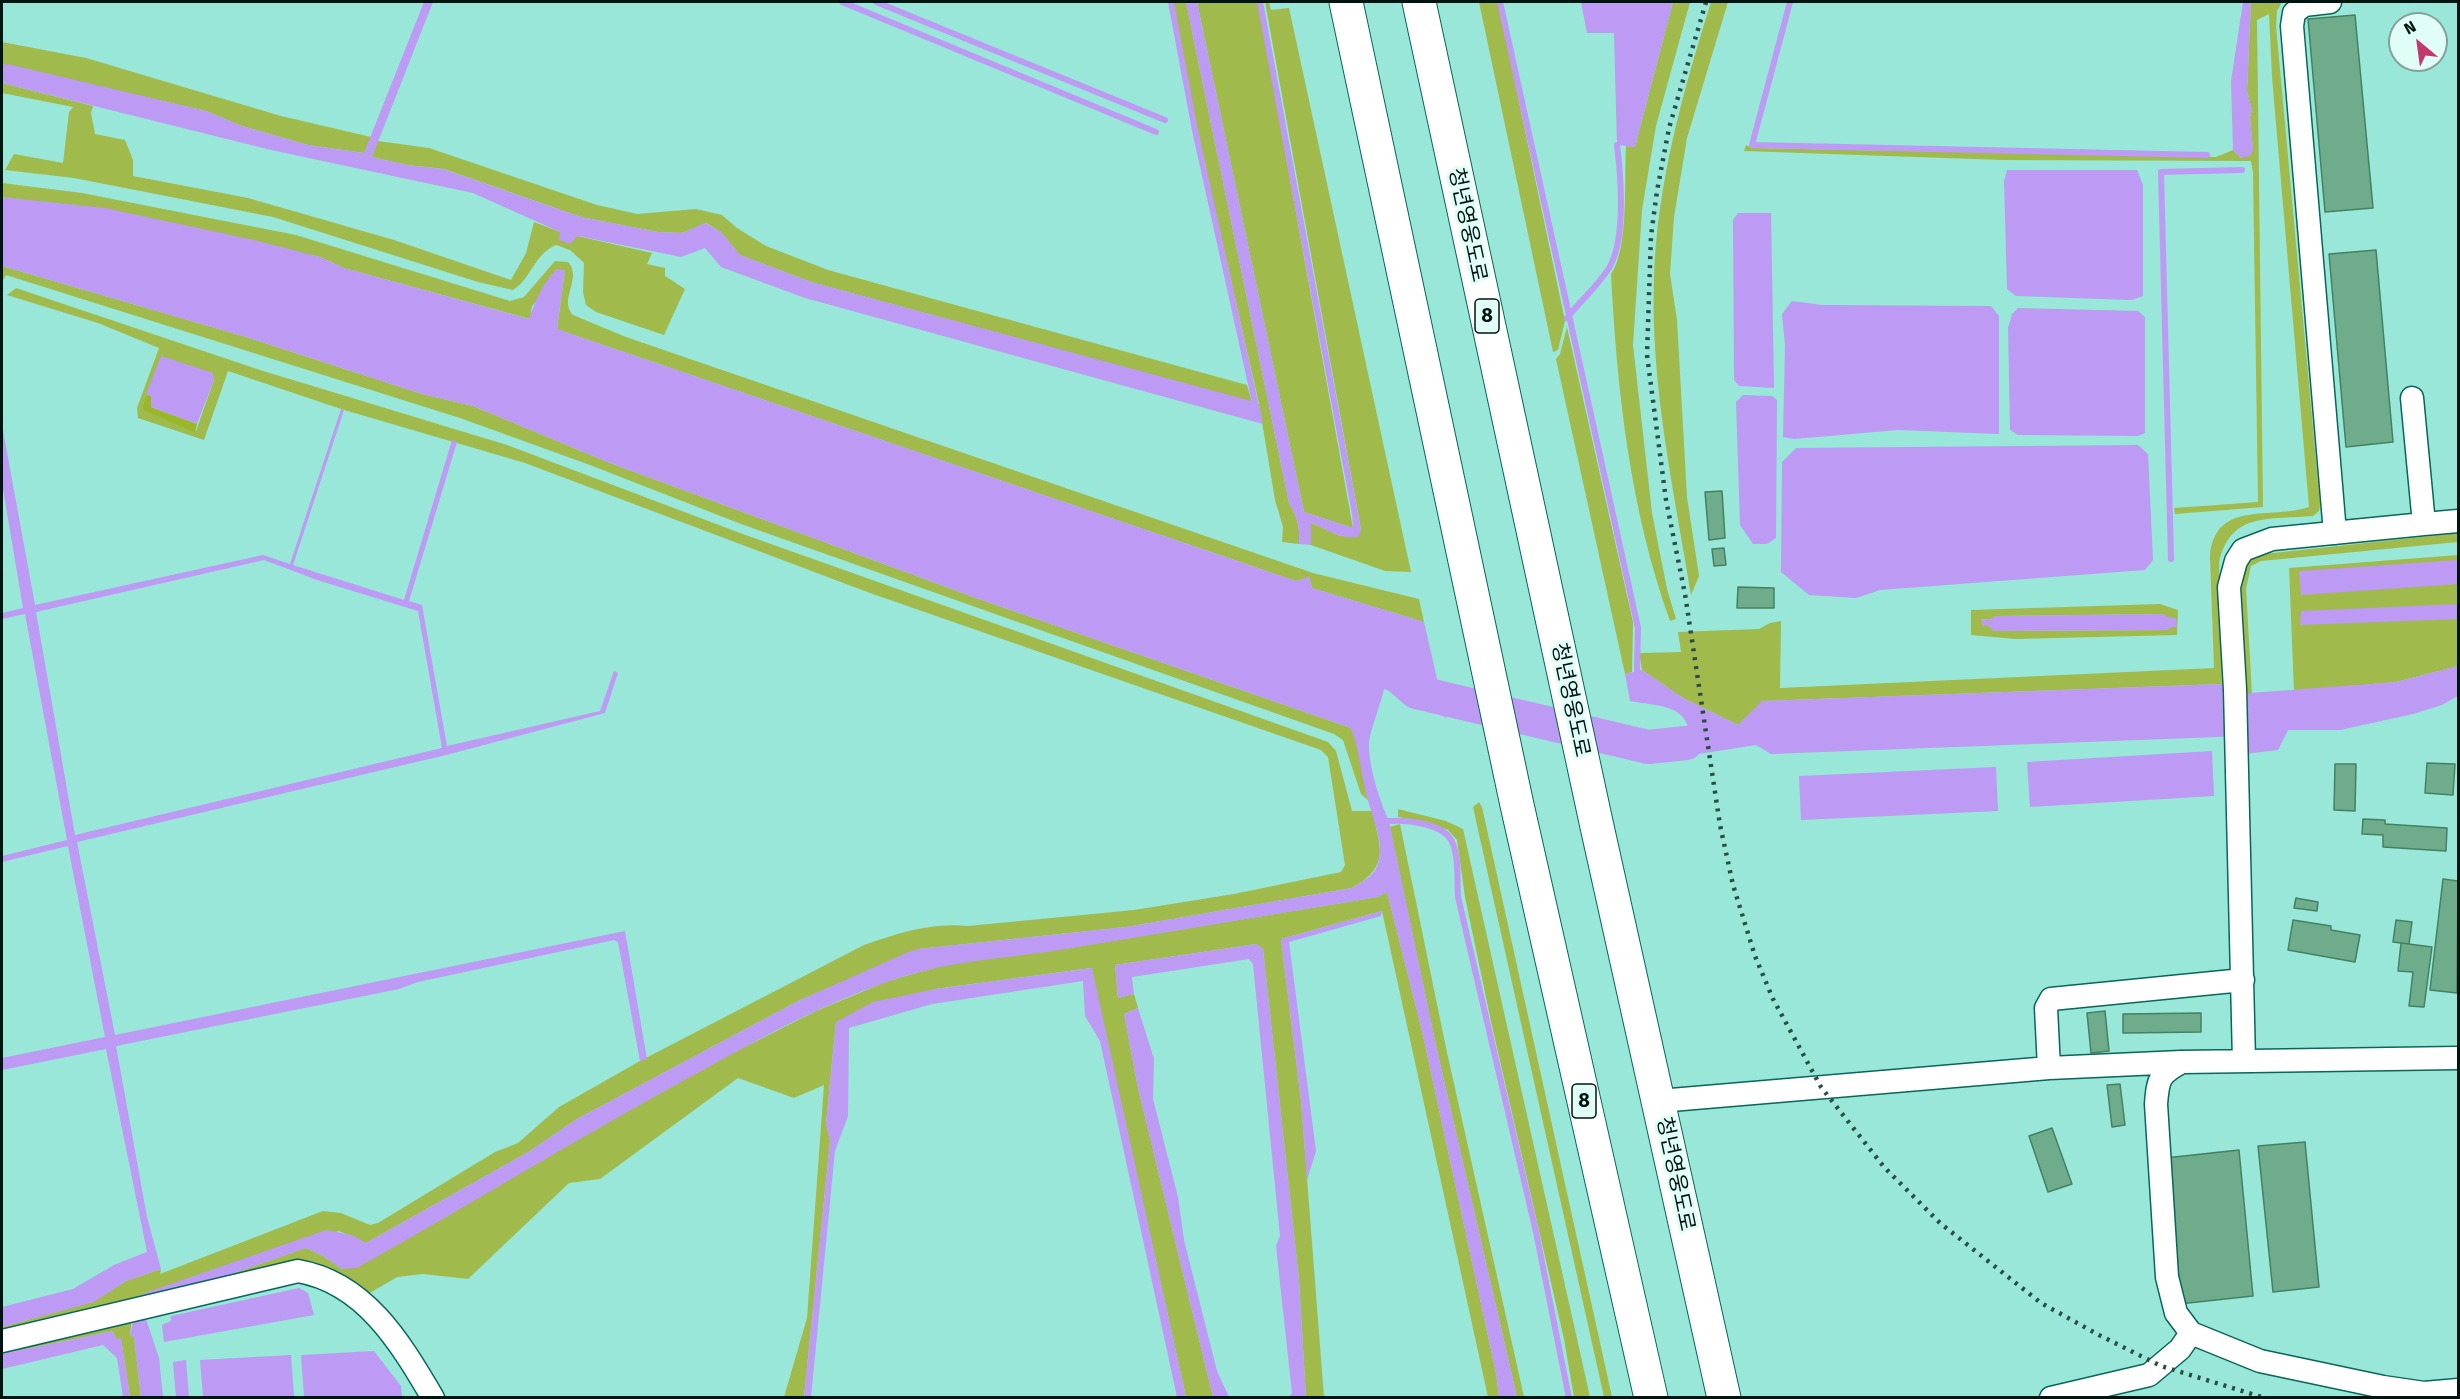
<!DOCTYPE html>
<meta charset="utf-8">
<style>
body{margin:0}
#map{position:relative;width:2460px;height:1399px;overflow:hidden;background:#98e7d8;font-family:"Fira Sans",sans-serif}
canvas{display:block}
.frame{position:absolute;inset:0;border:3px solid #001410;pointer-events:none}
.north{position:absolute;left:2388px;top:12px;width:60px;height:60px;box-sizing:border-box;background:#e0fef7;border:2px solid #86a09b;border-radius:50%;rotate:331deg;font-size:16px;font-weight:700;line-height:24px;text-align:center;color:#001410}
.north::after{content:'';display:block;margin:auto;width:21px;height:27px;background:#c3386f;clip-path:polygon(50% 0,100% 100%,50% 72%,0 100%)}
</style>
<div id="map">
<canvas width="2460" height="1399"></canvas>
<div class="frame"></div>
<div class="north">N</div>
</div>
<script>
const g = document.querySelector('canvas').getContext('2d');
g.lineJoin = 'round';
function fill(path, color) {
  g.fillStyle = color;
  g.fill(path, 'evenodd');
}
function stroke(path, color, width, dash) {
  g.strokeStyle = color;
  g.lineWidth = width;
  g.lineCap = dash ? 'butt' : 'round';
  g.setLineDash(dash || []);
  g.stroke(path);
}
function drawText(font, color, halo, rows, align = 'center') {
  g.font = font + ' "Fira Sans","Noto Sans KR",sans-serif';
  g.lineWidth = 6;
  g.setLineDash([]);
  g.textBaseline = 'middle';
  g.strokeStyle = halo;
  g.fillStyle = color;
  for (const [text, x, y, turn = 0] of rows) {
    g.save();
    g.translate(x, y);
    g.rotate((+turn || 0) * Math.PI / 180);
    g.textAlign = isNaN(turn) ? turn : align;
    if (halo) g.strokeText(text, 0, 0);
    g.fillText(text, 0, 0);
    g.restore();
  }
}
const green = new Path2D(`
 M1173,2H1186L1289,503C1298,517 1300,528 1299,544L1282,542L1283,527L1275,500L1259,404L1197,129Z
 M1197,2H1258L1353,528L1304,512Z
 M1265,2H1269L1271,10L1289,8L1411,572L1385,571L1311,545L1310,522L1340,536L1361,530Z
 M1479,2H1498L1565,321L1558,350L1553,352Z
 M1673,2H1690L1656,126L1642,210L1633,345L1652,513L1667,589L1676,619L1670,621C1630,509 1617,392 1611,274C1629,249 1624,178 1626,146L1635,147Z
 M1711,2H1728L1687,138L1674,217L1670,274L1677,320L1687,497L1699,576L1691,595C1674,490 1650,385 1654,278C1657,183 1683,92 1711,2Z
 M2251,2H2282L2277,11L2276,26L2320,504L2319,511L2313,516C2271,520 2230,511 2219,563L2222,684L1763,701L1738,725L1683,698L1642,670L1639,653L1681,652L1678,632L1759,629L1770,623L1781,621L1780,688L2214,668L2210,557C2214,499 2272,520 2309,507L2272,77L2269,14L2257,20L2263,507L2175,514L2174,508L2258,502L2253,173L2251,161L2003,160L1744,151L1746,145L1752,148L2216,157L2233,150L2241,158L2253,149L2250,117L2252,110L2247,91Z
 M2,42L86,58L281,116L371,137L364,153L308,145L242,126L206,111L2,64Z
 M2,83L93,106L91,113L95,134L125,140L133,160V176L248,198L394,240L511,280L526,253L534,222L560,232L652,253L647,264L665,268V276L685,289L664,335L596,312L586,305L583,292L584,263L570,250L556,245C534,254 532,278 513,290L478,282L273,217L74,178L5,170L14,154L63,163L69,112L73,107L2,93Z
 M378,141L429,148L597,205L637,214L696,209L722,215L737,228L766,246L828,270L1247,385L1252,402L811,282L740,255L721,232L706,223L682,233L658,232L581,217L444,169L407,165L372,157Z
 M2,183L82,193L296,235L510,301L524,297L555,261L568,262C583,278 558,300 573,315L626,337L1313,573L1419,599L1424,622L1312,588L1309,577L1296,581L565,332L557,329L565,270L532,306L530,319L344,268L320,257L2,197Z
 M2,266L246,337L422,394L473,406L610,463L976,598L1351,728L1359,750L1368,800L1361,794L1343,740L1334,734L741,524L590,465L460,418L6,275L2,282Z
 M16,288L260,370L507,445L740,533L1328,742L1336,751L1352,811H1372C1381,848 1390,867 1352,888L1126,927L918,949L798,1001L577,1119L530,1151L366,1243L339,1231L136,1298L2,1336V1327L93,1302L126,1281L161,1269L160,1274L323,1211L341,1213L370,1225L378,1223L495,1152L518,1143L559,1107L640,1061L864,945C898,933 932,922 968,926L1134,910L1234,894L1341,872L1345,865L1328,757L1321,750L870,593L525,463L341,409L228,371L204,440L138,418L137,408L159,348L98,323L7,295ZM214,380L196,431L142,410L146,394Z
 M1567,327L1633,622L1632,672L1625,674L1556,359L1560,354Z
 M2458,533V542L2261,561L2251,566L2246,589L2252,694H2242L2238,592L2244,564L2255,555Z
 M2458,555V666L2396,682L2294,691L2289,568Z
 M2160,604L2178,610L2177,635L2015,639L1971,635V610ZM2163,614L2176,627H2171L2167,630L1994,631L1981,619L1989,620L1996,616Z
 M1479,802L1482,807L1612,1397H1604L1473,807Z
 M1398,809L1446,821L1463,829L1590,1397H1574L1564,1339L1492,1026L1465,897L1457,840L1448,830L1427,822L1398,817Z
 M1400,824L1446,1048L1524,1397H1517L1437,1050L1390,827Z
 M1387,892L1422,1031L1496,1373L1499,1397H1488L1382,911L1281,939L1301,1101L1324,1397H1306L1299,1280L1263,949L1256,944L1115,965L1118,998L1134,994L1138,1008L1124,1014L1138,1088L1213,1397H1186L1091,968L935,989L836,1022L826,1123L830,1141L804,1397H784L807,1318L824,1085L794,1098L738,1078L600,1179L569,1183L468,1279L423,1274L397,1277L363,1297L316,1268L145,1304L306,1248L323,1256L342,1269L729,1055L816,1011L888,981L959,961L1063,949L1378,897Z
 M132,1318L130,1335L134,1337L141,1397H130L121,1339H116L113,1331L2,1354V1347Z`);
const forest = new Path2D(`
 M146,394L151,396V407L197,424L195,432L142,410Z`);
const water = new Path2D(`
 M424,2H433L372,157L407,165L443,169L581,217L658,232L682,233L705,223L721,232L740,255L811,282L1255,402L1259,404L1263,424L805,298L721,267L705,248L681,257L578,236L570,244L559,240L560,232L473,193L271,150L2,83V64L12,65L206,111L242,126L308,145L364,153Z
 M1186,2H1197L1304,512L1353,528L1352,511L1357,509L1361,530L1358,537C1341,540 1325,529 1311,522V545L1299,544C1300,528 1298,517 1289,503Z
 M1581,2H1673L1635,147L1617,145L1614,33H1587Z
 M2243,2H2251L2247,91L2252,110L2250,117L2253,150L2250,156L2241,158L2233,150L2231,81Z
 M2007,170H2137L2143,185V296L2132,300L2016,296L2007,289L2004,181Z
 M2,197L105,208L254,240L320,257L344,268L529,319C535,301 543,282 557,269L565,270L557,328L565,332L1296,581L1309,577L1312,588L1424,622L1446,718L1415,701L1384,689C1381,704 1370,730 1369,743C1368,765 1380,802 1389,821L1437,1050L1517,1397H1499L1496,1373L1422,1031L1387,892L1378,897C1274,914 1170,932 1066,949C1005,959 948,960 887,982C823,1004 762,1037 703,1070C586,1133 473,1203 357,1268L342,1269L323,1256L306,1248L145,1304L146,1319L159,1358L163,1397H141L134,1337L130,1335L133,1322L130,1307L136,1298L145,1293L326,1230L352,1235L366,1243L530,1151L577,1119L798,1001L906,953L918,949L1126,927L1352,888C1364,881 1373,877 1378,864C1385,843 1373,820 1368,800C1361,776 1360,752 1351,728L976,598L610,463L473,406L422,394L246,337L2,266Z
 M1738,213H1771L1774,388L1739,386L1734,380L1733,220Z
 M1792,301L1822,305L1991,306L1999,316V434L1898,430L1794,439L1783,437L1785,345L1782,314Z
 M2018,308L2138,311L2145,317V433L2138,436L2018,435L2010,430L2008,328L2012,314Z
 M161,356L213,373L214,380L197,424L151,407V396L146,394Z
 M1743,395L1772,396L1777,400L1776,538L1767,544H1753L1740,525L1736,402Z
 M341,409L344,410L293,565L404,600L452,440L457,442L409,601L422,605L447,746L600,711L614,671L618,673L605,713L446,755L77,842L115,1035L625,931L647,1059L640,1061L618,942L614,940L418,982L399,989L116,1046L147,1217L161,1269L126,1281L94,1302L2,1327V1307L73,1289L114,1265L147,1252L106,1049L2,1070V1058L105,1037L68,846L2,862V856L67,840L25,614L2,619V613L23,608L2,483V425L35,605L263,555L290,564ZM264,560L317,580L418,611L442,748L75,835L36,612Z
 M2138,445L2148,454L2153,560L2145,570L1880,590L1856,598L1809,595L1781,572L1782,462L1796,448Z
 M2458,560V584L2301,595L2299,571Z
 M2458,604V619L2300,625L2301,611Z
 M2164,614L2167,617L2176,618L2177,627H2171L2167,630L1993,631L1989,626L1982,625L1981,619L1989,620L1996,616Z
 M2458,666V696L2442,705L2413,714L2340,730H2288L2278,750L2245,754L2244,736L1771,754L1756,745L1686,756H1643L1637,730L1689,739C1691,704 1657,706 1630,701L1625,674L1642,670L1683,698L1738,725L1762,701L2222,684L2224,695L2396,682Z
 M2212,751L2214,796L2030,807L2027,762Z
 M1996,767L1998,811L1801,820L1799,776Z
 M1382,911L1381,916L1289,942L1316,1151L1307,1180L1301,1101L1281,939Z
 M1256,944L1263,949L1299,1280L1306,1397H1289L1292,1393L1276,1246L1280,1236L1253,964L1249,959L1132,977L1134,994L1118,998L1115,965Z
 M1092,968L1186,1397H1177L1100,1041L1085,1016L1083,981L932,1004L849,1028L848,1116L835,1151L811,1397H804L830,1141L826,1124L836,1022L873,1002L935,989Z
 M1138,1008L1154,1059L1153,1099L1178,1197L1184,1240L1217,1371L1229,1397H1213L1138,1088L1124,1014Z
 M299,1288L308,1293L314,1315L164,1342L162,1325L171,1321V1316Z
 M113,1331L116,1339L121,1338L130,1397H123L117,1358L103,1345L2,1369V1354Z
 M374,1351L401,1386L402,1397H304L301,1355Z
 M291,1355L294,1397H203L200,1360Z
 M186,1360L189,1397H176L173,1362Z`);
const stream = new Path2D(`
 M842,2L1156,132
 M876,2L1165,120
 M1171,2L1195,130L1255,402
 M1260,2L1355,514
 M1500,2L1638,628L1637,671
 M1790,2L1752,145L2207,155
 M1567,318C1580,301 1598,286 1609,268C1626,240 1621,177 1617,145
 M2171,559L2161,172L2242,170
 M1389,821C1407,820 1446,823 1453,844C1459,859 1457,881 1458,897L1536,1232L1569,1398`);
const river = new Path2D(`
 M1400,678L1416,692L1648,747L1686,743`);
const building = new Path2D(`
 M2355,15L2373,208L2325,212L2308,19Z
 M2376,250L2393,442L2346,447L2329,254Z
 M1722,491L1725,538L1709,540L1705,492Z
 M1724,548L1726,565L1714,566L1712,549Z
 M1738,587L1774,588V608H1737Z
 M2427,763L2455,764L2453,795L2425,793Z
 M2335,764H2356L2355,811L2334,810Z
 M2363,819L2385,820V824L2447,828L2446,851L2383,847V835L2362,834Z
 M2443,879L2458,881L2457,993L2430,990Z
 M2296,898L2318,902L2317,911L2294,908Z
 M2293,920L2331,926V930L2360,935L2355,962L2288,950Z
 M2396,920L2412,922L2409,944L2393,942Z
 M2401,943L2432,947L2424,1007L2409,1006L2413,972L2398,971Z
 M2105,1011L2109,1051L2091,1053L2087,1013Z
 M2201,1013V1032L2123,1033V1014Z
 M2120,1084L2125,1125L2112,1127L2107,1085Z
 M2052,1128L2072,1184L2048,1192L2029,1136Z
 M2305,1142L2319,1287L2273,1292L2258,1146Z
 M2239,1150L2253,1296L2179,1304L2165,1158Z`);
const minor = new Path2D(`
 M2330,2L2304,5L2294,13L2292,26L2335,533
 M2424,524L2458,521
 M2458,1058L2182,1062C2159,1074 2158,1079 2156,1104L2167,1277L2176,1313L2191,1333L2260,1361L2383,1387L2424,1393L2458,1390
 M2244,1061L2235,689L2229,587L2236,561L2243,550L2272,539L2424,524L2412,398
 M2049,1068L2046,1008L2051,999L2243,980
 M1659,1101L2049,1068L2181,1062
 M2,1341L298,1271C366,1283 401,1344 433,1398
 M2051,1398L2149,1375L2180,1349L2191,1333`);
const motorway = new Path2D(`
 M1346,2L1517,805L1651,1398
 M1419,2L1596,822L1724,1398`);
const rail = new Path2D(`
 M1706,2L1669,128L1657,191L1651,236L1647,355L1666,500L1685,594L1720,825L1733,885L1755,956L1773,999L1821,1087L1884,1167L1940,1223L2041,1303L2099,1335L2161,1366L2265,1398`);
const shields = [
 [1487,316,24],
 [1584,1101,24]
];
const shieldNames = [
 ["8",1487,316],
 ["8",1584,1101]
];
const streetNames = [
 ["청년영웅도로",1467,225,78],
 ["청년영웅도로",1570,700,78],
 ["청년영웅도로",1675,1174,78]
];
fill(green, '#a0ba4c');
fill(forest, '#9ab629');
fill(water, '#bd9af3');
stroke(stream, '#bd9af3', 6);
stroke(river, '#bd9af3', 34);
fill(building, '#6eac8c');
stroke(building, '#448163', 1.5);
stroke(minor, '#08665a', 25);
stroke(motorway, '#08665a', 35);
stroke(minor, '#fff', 22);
stroke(motorway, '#fff', 33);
stroke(rail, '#2a4e47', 4.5, [3, 6]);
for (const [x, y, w] of shields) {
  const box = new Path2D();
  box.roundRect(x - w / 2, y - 17, w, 34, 4.5);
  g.fillStyle = '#e0fef7';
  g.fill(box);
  stroke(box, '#001410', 1.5);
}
drawText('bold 20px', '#001410', null, shieldNames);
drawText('21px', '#001410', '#e0fef7', streetNames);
</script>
